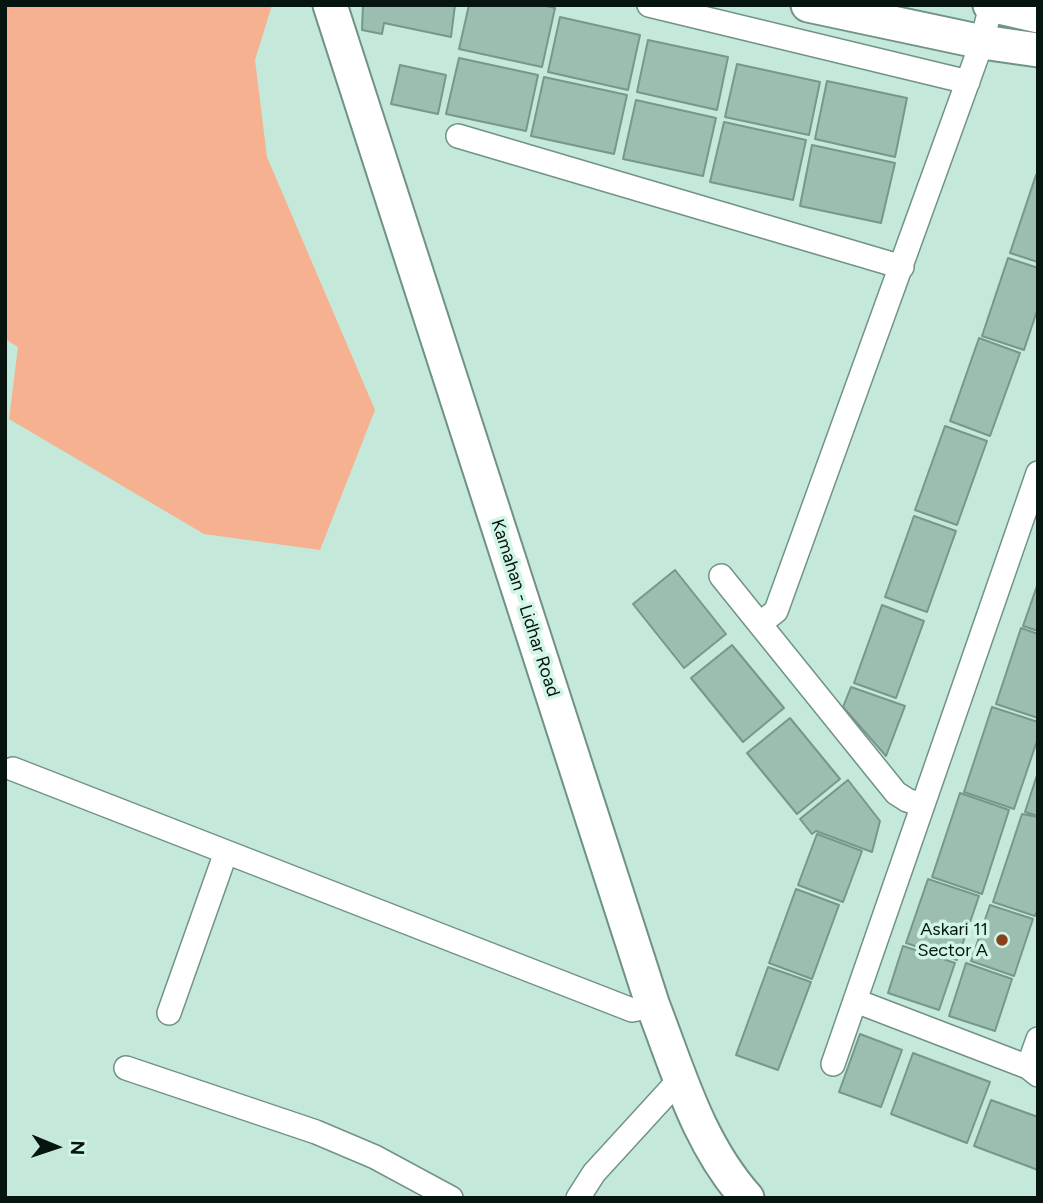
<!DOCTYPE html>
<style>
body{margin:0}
#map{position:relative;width:1043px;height:1203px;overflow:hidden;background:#c4e8d9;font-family:Figtree,sans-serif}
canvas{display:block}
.frame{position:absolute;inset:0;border:7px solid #071510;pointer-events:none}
.north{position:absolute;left:21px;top:1112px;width:70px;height:70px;-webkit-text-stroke:5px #d1f6e6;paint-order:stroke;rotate:92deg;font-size:19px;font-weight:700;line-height:28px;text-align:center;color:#071510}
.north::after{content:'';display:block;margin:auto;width:24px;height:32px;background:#071510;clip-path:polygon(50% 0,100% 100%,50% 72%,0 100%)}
</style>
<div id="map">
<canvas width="1043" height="1203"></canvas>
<div class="frame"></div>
<div class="north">N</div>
</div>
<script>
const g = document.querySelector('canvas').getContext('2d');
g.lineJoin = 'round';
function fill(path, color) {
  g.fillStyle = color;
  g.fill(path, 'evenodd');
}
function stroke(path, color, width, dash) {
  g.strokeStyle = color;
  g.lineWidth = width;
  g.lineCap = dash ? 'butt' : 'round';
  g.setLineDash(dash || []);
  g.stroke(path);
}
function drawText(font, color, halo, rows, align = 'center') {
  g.font = font + ' Figtree,sans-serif';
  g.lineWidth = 7;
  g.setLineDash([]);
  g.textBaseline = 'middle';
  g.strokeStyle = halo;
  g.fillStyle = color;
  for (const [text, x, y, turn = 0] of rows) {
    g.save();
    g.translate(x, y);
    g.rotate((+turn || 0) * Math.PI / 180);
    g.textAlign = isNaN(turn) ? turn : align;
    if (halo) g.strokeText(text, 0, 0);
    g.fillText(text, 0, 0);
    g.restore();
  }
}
const green = new Path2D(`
 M5,5H272L255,60L267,157L375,410L320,550L204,534L9,419L18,347L5,339Z`);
const building = new Path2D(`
 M363,5H455L451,37L384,23L382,34L362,30Z
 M469,5H541L555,8L542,67L459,49Z
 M560,17L640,35L628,90L548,72Z
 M648,40L728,57L717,110L637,92Z
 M459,58L538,75L526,131L446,114Z
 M737,64L820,82L809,135L725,117Z
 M400,65L446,75L438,114L391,104Z
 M544,77L627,95L614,154L531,136Z
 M827,81L907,98L895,157L815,139Z
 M636,100L716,118L703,176L623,159Z
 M724,122L806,140L793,200L710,182Z
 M812,145L895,163L881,223L800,206Z
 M1036,175H1038V262L1010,253Z
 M1008,258L1038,268V308L1024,350L982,336Z
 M979,338L1020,353L990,436L950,421Z
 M945,426L987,441L957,525L915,510Z
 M914,516L956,531L927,612L885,597Z
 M675,570L726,634L684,668L633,604Z
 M1038,583V631L1023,626Z
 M882,605L924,621L896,698L854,683Z
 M1021,628L1038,634V718L996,704Z
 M732,645L784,708L743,742L691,678Z
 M851,687L905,706L886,756L843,707Z
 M992,707L1038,722V738L1014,809L964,792Z
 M790,718L840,779L797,814L747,753Z
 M1038,772V816L1025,812Z
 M848,780L880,821L872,852L816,831L812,834L800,819Z
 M960,793L1009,810L982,894L932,877Z
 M1022,814L1038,817V908L1035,916L993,902Z
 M817,834L862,851L843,902L798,885Z
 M928,879L979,896L957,960L906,943Z
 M796,889L839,905L812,979L769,963Z
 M990,905L1033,919L1014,976L971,961Z
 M903,946L955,963L939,1010L888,993Z
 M966,963L1012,979L995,1031L949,1016Z
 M768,967L811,982L778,1070L736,1055Z
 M860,1034L902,1050L881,1107L839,1092Z
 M913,1053L990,1082L967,1143L891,1114Z
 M991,1100L1038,1117V1170L974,1146Z`);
const street = new Path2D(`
 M649,5L968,82
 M458,136L902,267
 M721,576L896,793L907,800L921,805
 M761,623L776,611L982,42L991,5
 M13,769L632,1010L653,1006
 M856,1001L1028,1067L1038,1075
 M169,1013L226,852
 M833,1064L1038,473
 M1028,1067L1038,1039
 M126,1068L316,1132L375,1157L451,1198
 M578,1198L594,1173L680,1079`);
const secondary = new Path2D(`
 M330,5L653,1006C679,1073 698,1143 747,1198
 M808,5L982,42L1038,50
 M990,5L1038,16`);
const markers = [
 [1002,940,7,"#88411d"]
];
const streetNames = [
 ["Kamahan - Lidhar Road",525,608,72]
];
const poiNames = [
 ["Askari 11",988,930],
 ["Sector A",988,951]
];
fill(green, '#f6b191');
fill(building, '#9bbeb0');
stroke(building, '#76988a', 2);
stroke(street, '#719385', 26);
stroke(secondary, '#719385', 37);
stroke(street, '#fff', 23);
stroke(secondary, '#fff', 33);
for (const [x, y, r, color] of markers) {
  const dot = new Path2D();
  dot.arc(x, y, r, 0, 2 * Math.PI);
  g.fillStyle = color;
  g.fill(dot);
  stroke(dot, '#d1f6e6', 2.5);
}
drawText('18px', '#071510', '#d1f6e6', streetNames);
drawText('18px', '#071510', '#d1f6e6', poiNames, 'right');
</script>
